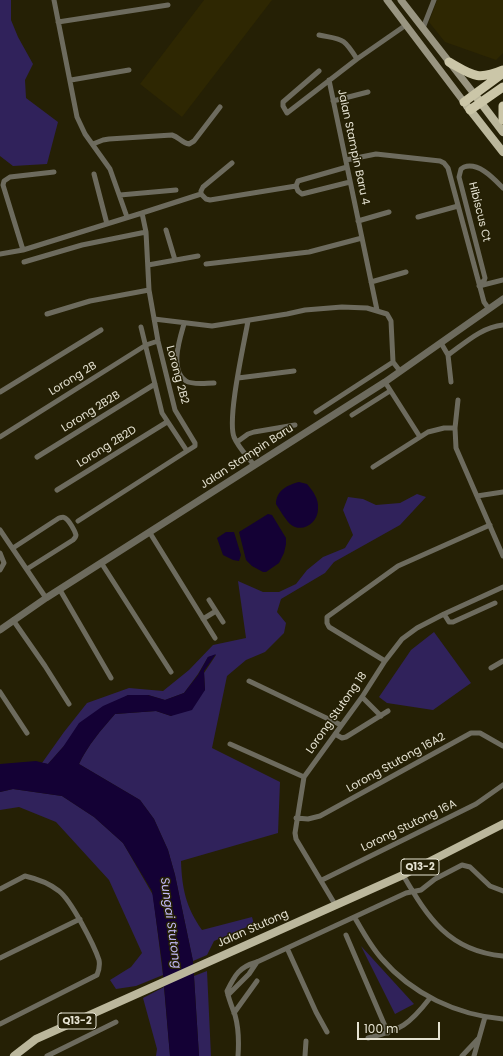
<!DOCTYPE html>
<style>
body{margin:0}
#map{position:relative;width:503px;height:1056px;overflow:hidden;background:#252005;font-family:Poppins,sans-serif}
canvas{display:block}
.scale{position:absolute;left:357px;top:1022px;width:83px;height:18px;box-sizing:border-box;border:2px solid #e6e3d3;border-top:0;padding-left:5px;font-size:12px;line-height:14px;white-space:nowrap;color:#e6e3d3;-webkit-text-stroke:3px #252005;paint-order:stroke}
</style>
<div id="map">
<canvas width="503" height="1056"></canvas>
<div class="scale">100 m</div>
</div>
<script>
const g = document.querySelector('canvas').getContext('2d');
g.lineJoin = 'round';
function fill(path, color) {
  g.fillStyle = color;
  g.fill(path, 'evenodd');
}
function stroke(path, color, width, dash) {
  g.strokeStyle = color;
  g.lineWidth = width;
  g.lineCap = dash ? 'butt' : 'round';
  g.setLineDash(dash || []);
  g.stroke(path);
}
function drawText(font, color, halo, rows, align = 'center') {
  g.font = font + ' Poppins,sans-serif';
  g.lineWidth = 3;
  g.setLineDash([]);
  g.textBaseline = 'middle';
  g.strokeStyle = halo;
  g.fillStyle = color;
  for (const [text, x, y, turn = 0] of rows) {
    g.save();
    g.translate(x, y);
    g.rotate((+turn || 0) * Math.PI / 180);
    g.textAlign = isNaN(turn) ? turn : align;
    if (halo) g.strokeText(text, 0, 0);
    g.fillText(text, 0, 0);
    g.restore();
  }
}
const built = new Path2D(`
 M204,0H272L182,117L140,84Z
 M437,0H503V53L496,60L445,42L429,22Z`);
const green = new Path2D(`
 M0,0H11V20L18,37L33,64L25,80L26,98L58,122L47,164L13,166L0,156Z
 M417,494L426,497L400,525L334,562L325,573L281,599L277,612L286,623L284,633L265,652L246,660L227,676L212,748L280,782L278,833L181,861C182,889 186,907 202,930L252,917L254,924L214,941L207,955L193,961L175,875L168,850L154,819L140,800L79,764C88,745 101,730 115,714L156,711L171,716L205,690L204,673L216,655L208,657L198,674L184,693L165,700L148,695H128L63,747L48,764L42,763L64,732L87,703L129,688L163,691L189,670L213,645L246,638L238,581L263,592H279L296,584L307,570L323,557L345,548L353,535L343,510L348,497L363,499L376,505L400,503Z
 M434,632L471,683L433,710L387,703L379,697L411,650Z
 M13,789L62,796L94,817L123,843L153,895L163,975L136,986L116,989L110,980L131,967L142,953L109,880L56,822L19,807L0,810V792Z
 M361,946L414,1004L395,1014Z
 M207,971L211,1056H199L194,976Z
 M164,987L170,1056H156L157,1049L143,998Z`);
const water = new Path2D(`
 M299,482L307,484C313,491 319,499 318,509C318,523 302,534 290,524C285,519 280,510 276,504C276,491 287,485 299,482Z
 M268,514L272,515L286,538V544L284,553L279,563L266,572H263L252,566L246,560L239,532Z
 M226,532H234L241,555L239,561L233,560L223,555L217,538Z
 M216,654L204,671L205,690L192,710L171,716L156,711L115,714C101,730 88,745 79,764L140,800L154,819L168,850L175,875L193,961L199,1056H170L162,962L152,891L123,843L94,817L62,796L13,789L0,792V764L36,761L48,764L63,747L79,723L103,706L128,695H148L165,700L184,693L198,675L208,657Z`);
const minor = new Path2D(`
 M54,0L77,117L85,134L110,169L127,217
 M58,22L168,5
 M423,28L434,0
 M319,35C343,40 343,37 357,59
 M319,71L283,102V106L287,113L357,59L406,25
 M71,80L129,70
 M329,80L377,310
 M333,101L368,92
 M93,144L103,140L109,139L172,135C179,137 182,143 189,144L194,141L220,107
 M346,160L376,154L440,161L444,163L448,168L484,302L489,309
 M347,167L298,181L296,186L298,191L302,194L350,182
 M54,172L10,177L4,181L3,185L23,250L142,213L146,232L149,290L158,341L175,410L195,443V446L187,451L78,521
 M94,174L107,224
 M201,194L206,199L210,200L296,186
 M201,194V191L203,187L232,163
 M120,195L176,190
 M142,213L201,194
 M418,217L458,206
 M358,221L389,212
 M166,230L175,260
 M0,254L23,250
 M24,262L82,245L146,232
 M206,264L309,252L362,238
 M148,265L198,256
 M371,282L406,272
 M479,283L484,281L485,278L459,177L461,169L464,167C479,162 494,179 503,188
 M479,286L503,280
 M47,314L90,301L149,290
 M154,319L212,326L287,314L305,310L342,307L367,308L387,314L391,321L393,362L400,371
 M248,321C244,344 227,418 234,437C238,447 247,456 254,465
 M184,324C180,338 169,370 186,381C192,385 206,383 214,383
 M141,327L162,413L187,451
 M441,343L448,355
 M238,378L294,371
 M385,382L420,437
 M451,382L448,355C465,343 482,327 503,325
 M0,392L101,330
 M458,400L455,428L456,448L503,556
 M316,412L393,362
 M352,415L390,391
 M0,437L146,345L158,341
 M237,442L248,434L254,432L295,425
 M37,457L155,384
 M373,467L428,432L444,428H455
 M57,490L167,422
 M477,496L503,492
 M0,530L46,598
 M150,533L215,638
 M13,548L59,518C62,518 63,516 65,518C69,520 75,531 76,535C76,537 75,538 73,540L27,569
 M0,553L4,563L0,570
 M102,564L171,672
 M60,590L111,678
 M209,600L223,622
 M444,614L449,622H453L495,603
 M203,619L216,611
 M13,620L45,666L69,704
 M385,661L329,627L327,623V617L398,566L490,525
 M491,668L503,661
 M249,681L341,725
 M0,692L27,733
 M362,697L381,716
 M335,734L342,738L346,737L388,711
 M230,744L304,777
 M296,818L308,819L320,816L471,733H480L503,746
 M403,875C428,918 449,951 503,956
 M322,880L476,804L503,785
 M0,889L25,876C38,879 49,883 59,891C71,900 94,945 99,960C100,965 99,970 97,975L0,1024
 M336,906L296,839L295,833L304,777L362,697L385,661L402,639L417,628L444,614L503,587
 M355,918C363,932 371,947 382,959C412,994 457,1015 503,1019
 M346,935L388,1033
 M287,948L316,1012L327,1032
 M0,958L80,919
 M228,995L249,974L257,962
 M234,1013L257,981
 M368,1038C401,1030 409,1025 430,998
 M47,1056L116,1022
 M238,1056C239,1042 239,1029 235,1015C232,1007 229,1000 227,991C235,975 239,967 257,962L406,893L421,890L435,879L462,865L470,867L490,886L503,891
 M305,1056L306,1041
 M462,1056L478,1039
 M474,1056L485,1017`);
const tertiary = new Path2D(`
 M0,630L46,598L385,382L503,299`);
const secondary = new Path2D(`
 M387,0L464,102
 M401,0L475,95`);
const primary = new Path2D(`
 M475,95L503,132
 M467,106L503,152
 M14,1056L36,1039L403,875L503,824`);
const trunk = new Path2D(`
 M449,62C472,75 477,81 503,70
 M464,102L502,74
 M503,106V120
 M470,110L503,87`);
const shields = [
 [420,867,38],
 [77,1021,38]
];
const shieldNames = [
 ["Q13-2",420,867],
 ["Q13-2",77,1021]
];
const streetNames = [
 ["Jalan Stampin Baru 4",353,147,78],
 ["Hibiscus Ct",479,212,76],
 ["Lorong 2B2",177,375,75],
 ["Lorong 2B",73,379,-32],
 ["Lorong 2B2B",91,412,-32],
 ["Lorong 2B2D",107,447,-32],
 ["Jalan Stampin Baru",247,457,-33],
 ["Lorong Stutong 18",337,713,-55],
 ["Lorong Stutong 16A2",396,763,-29],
 ["Lorong Stutong 16A",409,826,-26],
 ["Jalan Stutong",253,929,-24]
];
const waterNames = [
 ["Sungai Stutong",170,923,82]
];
fill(built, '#2e2702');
fill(green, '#30225b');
fill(water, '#140135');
stroke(minor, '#6d6b5e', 5);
stroke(tertiary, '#6d6b5e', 7);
stroke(secondary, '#999581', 7);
stroke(primary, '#bbb79c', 8);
stroke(trunk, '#cbc6a8', 9);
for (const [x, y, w] of shields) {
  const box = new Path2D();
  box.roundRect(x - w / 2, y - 8, w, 16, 3);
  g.fillStyle = '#252005';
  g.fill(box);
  stroke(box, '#e6e3d3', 1);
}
drawText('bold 10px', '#e6e3d3', null, shieldNames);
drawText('11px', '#e6e3d3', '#252005', streetNames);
drawText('italic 12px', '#c3baf9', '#252005', waterNames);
</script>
